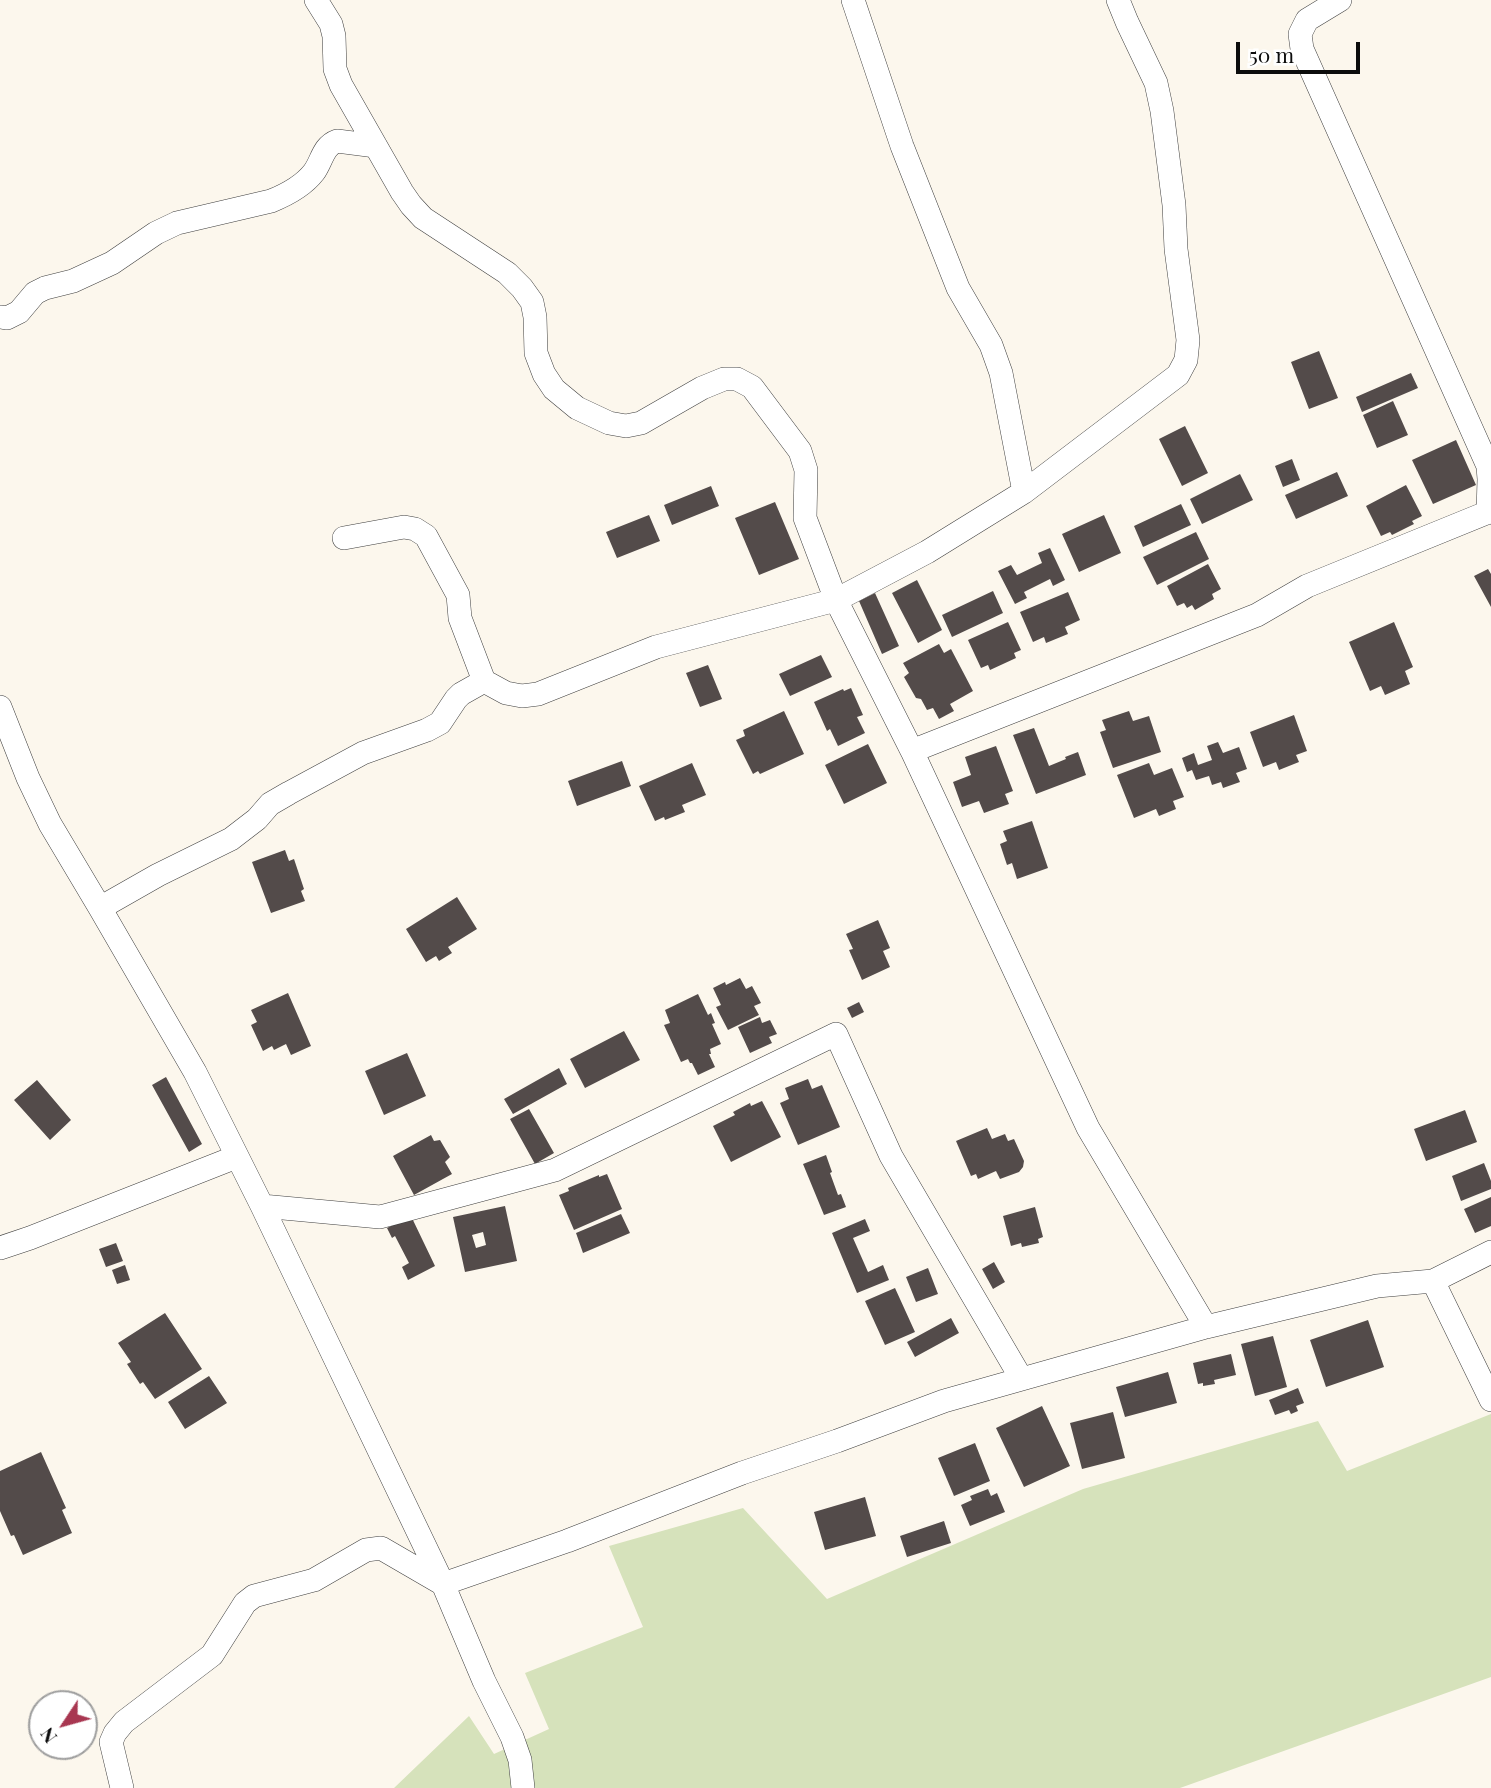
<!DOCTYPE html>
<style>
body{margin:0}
#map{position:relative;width:1491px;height:1788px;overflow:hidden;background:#fcf7ed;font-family:"Playfair Display",serif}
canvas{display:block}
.north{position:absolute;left:28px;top:1690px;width:70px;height:70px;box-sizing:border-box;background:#fff;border:2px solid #9e9e9e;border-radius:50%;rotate:234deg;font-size:19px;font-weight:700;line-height:28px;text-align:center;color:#0c0c0c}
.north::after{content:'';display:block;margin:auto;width:24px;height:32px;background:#a83751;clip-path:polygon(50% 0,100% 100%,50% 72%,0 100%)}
.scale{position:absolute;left:1236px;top:42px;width:124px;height:32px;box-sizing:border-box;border:4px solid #0c0c0c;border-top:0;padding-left:9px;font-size:21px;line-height:24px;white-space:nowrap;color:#0c0c0c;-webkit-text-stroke:5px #fff;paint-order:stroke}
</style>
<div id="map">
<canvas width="1491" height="1788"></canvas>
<div class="north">N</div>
<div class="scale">50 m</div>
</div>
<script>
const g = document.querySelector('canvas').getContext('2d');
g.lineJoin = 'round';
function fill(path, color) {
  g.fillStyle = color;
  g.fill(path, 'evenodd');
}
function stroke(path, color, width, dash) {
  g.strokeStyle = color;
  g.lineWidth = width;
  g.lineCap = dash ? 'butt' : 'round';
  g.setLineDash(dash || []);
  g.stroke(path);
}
const green = new Path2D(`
 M1491,1414V1677L1180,1788H394L469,1716L494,1754L549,1729L525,1673L643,1627L609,1546L743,1508L827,1599L1083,1489L1318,1421L1347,1471Z`);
const building = new Path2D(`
 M1319,351L1338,398L1309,409L1291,362Z
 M1411,373L1418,388L1362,412L1356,397Z
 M1393,401L1408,435L1377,448L1363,415Z
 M1185,426L1208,473L1182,486L1159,439Z
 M1456,440L1476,485L1433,504L1412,460Z
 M1292,459L1300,480L1283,487L1275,466Z
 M1337,472L1348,496L1296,519L1285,495Z
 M1240,474L1253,500L1202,524L1190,499Z
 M1406,485L1422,516L1412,521L1414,524L1392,535L1390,532L1381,536L1366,506Z
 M711,486L719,506L672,525L664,505Z
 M775,502L799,559L759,575L735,518Z
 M1181,504L1191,525L1143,547L1134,526Z
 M649,515L660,541L617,558L606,532Z
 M1104,515L1121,553L1079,572L1062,534Z
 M1196,532L1209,559L1157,585L1143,557Z
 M1050,548L1065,580L1053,586L1050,579L1024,592L1027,598L1015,604L998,571L1011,565L1017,575L1042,563L1038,553Z
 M1208,564L1221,589L1212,594L1214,599L1195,610L1192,605L1187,608L1184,603L1177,606L1167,586Z
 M1488,569L1491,574V607L1474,576Z
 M917,580L942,630L918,643L892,593Z
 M993,591L1003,613L952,637L942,615Z
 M1068,592L1080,620L1065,627L1068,634L1046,643L1044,637L1033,642L1020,612Z
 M875,593L899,646L882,654L859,601Z
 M1008,622L1021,650L1014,653L1016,658L990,670L988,665L981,668L968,640Z
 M1394,622L1413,667L1405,671L1410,684L1385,695L1381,686L1370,691L1349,642Z
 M939,644L944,653L951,649L973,691L950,704L954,711L939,719L933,708L927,710L921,699L916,698L904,677L909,673L903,663Z
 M821,655L832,677L790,696L779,674Z
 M708,665L722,699L700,707L686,673Z
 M851,688L863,715L857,717L865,733L838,746L830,729L827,731L814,702L843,689L844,691Z
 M784,711L804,754L760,774L758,771L753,774L736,740L745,736L743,730Z
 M1129,711L1133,721L1149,716L1161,752L1113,768L1100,732L1106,730L1102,720Z
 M1294,715L1307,751L1296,755L1299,762L1279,770L1276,762L1263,767L1250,732Z
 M1034,728L1049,766L1066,759L1065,757L1078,752L1086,775L1036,794L1013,735Z
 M1218,742L1223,753L1239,747L1247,769L1236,773L1240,782L1223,788L1221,782L1212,785L1209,776L1196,780L1192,770L1187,772L1182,758L1194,753L1198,765L1212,760L1207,746Z
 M868,744L887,783L844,804L825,765Z
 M996,746L1013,791L1005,794L1009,804L984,813L979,801L962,807L953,782L971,775L965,757Z
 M622,761L631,786L577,806L568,781Z
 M692,763L706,795L682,805L685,812L665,820L664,817L655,821L639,786Z
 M1149,763L1154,775L1172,768L1184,797L1173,801L1176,809L1159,816L1156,809L1134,818L1117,775Z
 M1032,821L1048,868L1017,879L1012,863L1007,865L1000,844L1007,841L1003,831Z
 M285,850L289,861L294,859L304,889L301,891L305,901L271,913L252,862Z
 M457,897L477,929L448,947L452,953L439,961L436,956L426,962L406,929Z
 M878,920L890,948L883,951L890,967L862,980L849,950L853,949L846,934Z
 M740,978L746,989L752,986L761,1003L754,1006L759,1015L728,1030L716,1007L721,1005L713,988L725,982L726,985Z
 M288,993L311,1046L291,1055L286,1044L274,1050L272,1046L263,1051L251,1025L257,1022L251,1010Z
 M698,994L708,1015L711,1013L715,1023L712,1024L721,1044L710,1049L711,1054H709L715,1067L698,1075L692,1063H690L688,1059L681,1062L664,1025L670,1023L665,1010Z
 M859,1002L864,1012L852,1018L847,1008Z
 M760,1017L762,1023L770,1020L777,1034L769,1037L772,1043L750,1053L738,1027Z
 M624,1031L640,1060L585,1088L570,1059Z
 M407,1053L426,1096L384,1115L365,1071Z
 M559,1068L567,1084L513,1114L504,1099Z
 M166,1077L202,1144L189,1152L152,1085Z
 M808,1079L812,1089L822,1085L840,1127L798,1145L780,1103L789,1099L785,1088Z
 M37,1080L71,1120L50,1140L14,1100Z
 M762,1101L781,1137L731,1162L713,1126L735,1115L733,1112L750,1103L751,1106Z
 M529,1109L554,1153L535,1164L510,1119Z
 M1465,1110L1477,1142L1426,1161L1414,1129Z
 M987,1128L992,1139L1005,1134L1008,1141L1014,1139L1024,1161L1023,1167L1019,1172L1000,1179L996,1171L978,1179L976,1174L971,1176L956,1141Z
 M431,1135L434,1141L440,1140L450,1157L445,1162L452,1174L414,1195L393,1156Z
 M826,1155L832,1172L830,1173L838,1195L841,1194L846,1207L824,1215L803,1164Z
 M1484,1163L1491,1181V1189L1461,1201L1452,1176Z
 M607,1174L622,1209L574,1230L559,1195L569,1191L568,1188L599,1175V1177Z
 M1491,1197V1226L1475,1233L1464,1209Z
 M505,1206L517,1261L465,1272L453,1217ZM483,1232L486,1245L476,1248L472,1235Z
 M1035,1207L1043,1237L1038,1239L1039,1243L1022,1247L1021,1243L1011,1246L1003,1216Z
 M621,1214L630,1233L583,1253L576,1233Z
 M411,1216L435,1266L408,1280L402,1267L409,1263L395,1236L392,1238L387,1228Z
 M865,1219L870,1231L853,1238L868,1272L883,1265L889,1280L857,1293L832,1233Z
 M116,1243L123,1261L106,1267L99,1249Z
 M994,1262L1005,1282L993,1289L982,1269Z
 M125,1265L130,1280L117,1284L112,1270Z
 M928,1268L938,1294L916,1302L906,1277Z
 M895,1288L915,1332L885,1345L865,1301Z
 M165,1313L202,1369L155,1399L143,1382L140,1384L127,1364L131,1362L118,1343Z
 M951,1318L959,1333L915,1357L907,1342Z
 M1368,1320L1384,1367L1326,1387L1310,1340Z
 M1273,1336L1287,1387L1255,1396L1241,1344Z
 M1231,1354L1236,1375L1214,1380L1215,1384L1203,1386V1383L1198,1384L1193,1363Z
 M1168,1372L1177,1403L1125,1417L1116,1387Z
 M209,1376L227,1403L185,1429L168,1402Z
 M1298,1388L1304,1403L1296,1406L1298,1411L1291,1414L1289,1410L1275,1415L1269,1400Z
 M1042,1406L1070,1466L1024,1487L996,1428Z
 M1113,1412L1125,1458L1082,1469L1070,1423Z
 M975,1443L990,1481L954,1496L938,1458Z
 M41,1452L66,1508L62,1510L72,1533L23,1555L14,1535L11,1536L0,1511V1471Z
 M988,1489L991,1496L997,1493L1005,1512L970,1526L961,1505L972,1500L970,1496Z
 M865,1497L876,1536L825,1550L814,1512Z
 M944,1521L951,1543L907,1557L900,1536Z`);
const minor = new Path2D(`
 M316,0L331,24L334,36L335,69L341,85L402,192L411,205L423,218L507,273L522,288L532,302L535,317L536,353L544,374L554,389L577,408L609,423L626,426L641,423L702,388L724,379H737L752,387L800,451L806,470L805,518L836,600L912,751L1088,1128L1206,1327
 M853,0L902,146L958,288L991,345L1001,373L1024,492
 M1340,0L1307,20L1300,34L1302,49L1488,466L1489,479L1488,513
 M0,317L7,318L19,312L35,293L45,288L73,281L112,263L156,233L177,223L271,201C286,195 304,185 314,172C322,161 323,146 337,141L376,146
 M344,538L404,527L415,529L426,536L458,595L460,618L484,681L506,693L522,696L538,694L656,647L836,600L927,552L1024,492L1178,375L1186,360L1188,340L1176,249L1174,205L1162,111L1156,83L1127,22L1118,0
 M0,707L28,778L50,824L100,908L195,1072L262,1206L443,1584L484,1681L512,1737L520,1760L523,1788
 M912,751L1257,615L1307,586L1491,511
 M100,908L158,875L231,839L257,819L270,804L289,793L363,753L427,730L440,723L456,699L461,694L484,681
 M262,1206L380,1217L555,1170L836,1034L891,1156L1021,1378
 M0,1248L30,1238L236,1157
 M1433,1281L1491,1400
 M122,1788L111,1742L115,1733L124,1722L212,1655L245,1603L254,1596L314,1580L366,1550L381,1548L443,1584L567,1541L742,1473L837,1441L944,1401L1206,1327L1377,1286L1433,1281L1491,1252`);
fill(green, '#d6e2bb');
fill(building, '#534b4a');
stroke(minor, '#3f3f3f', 24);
stroke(minor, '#fff', 23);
</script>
